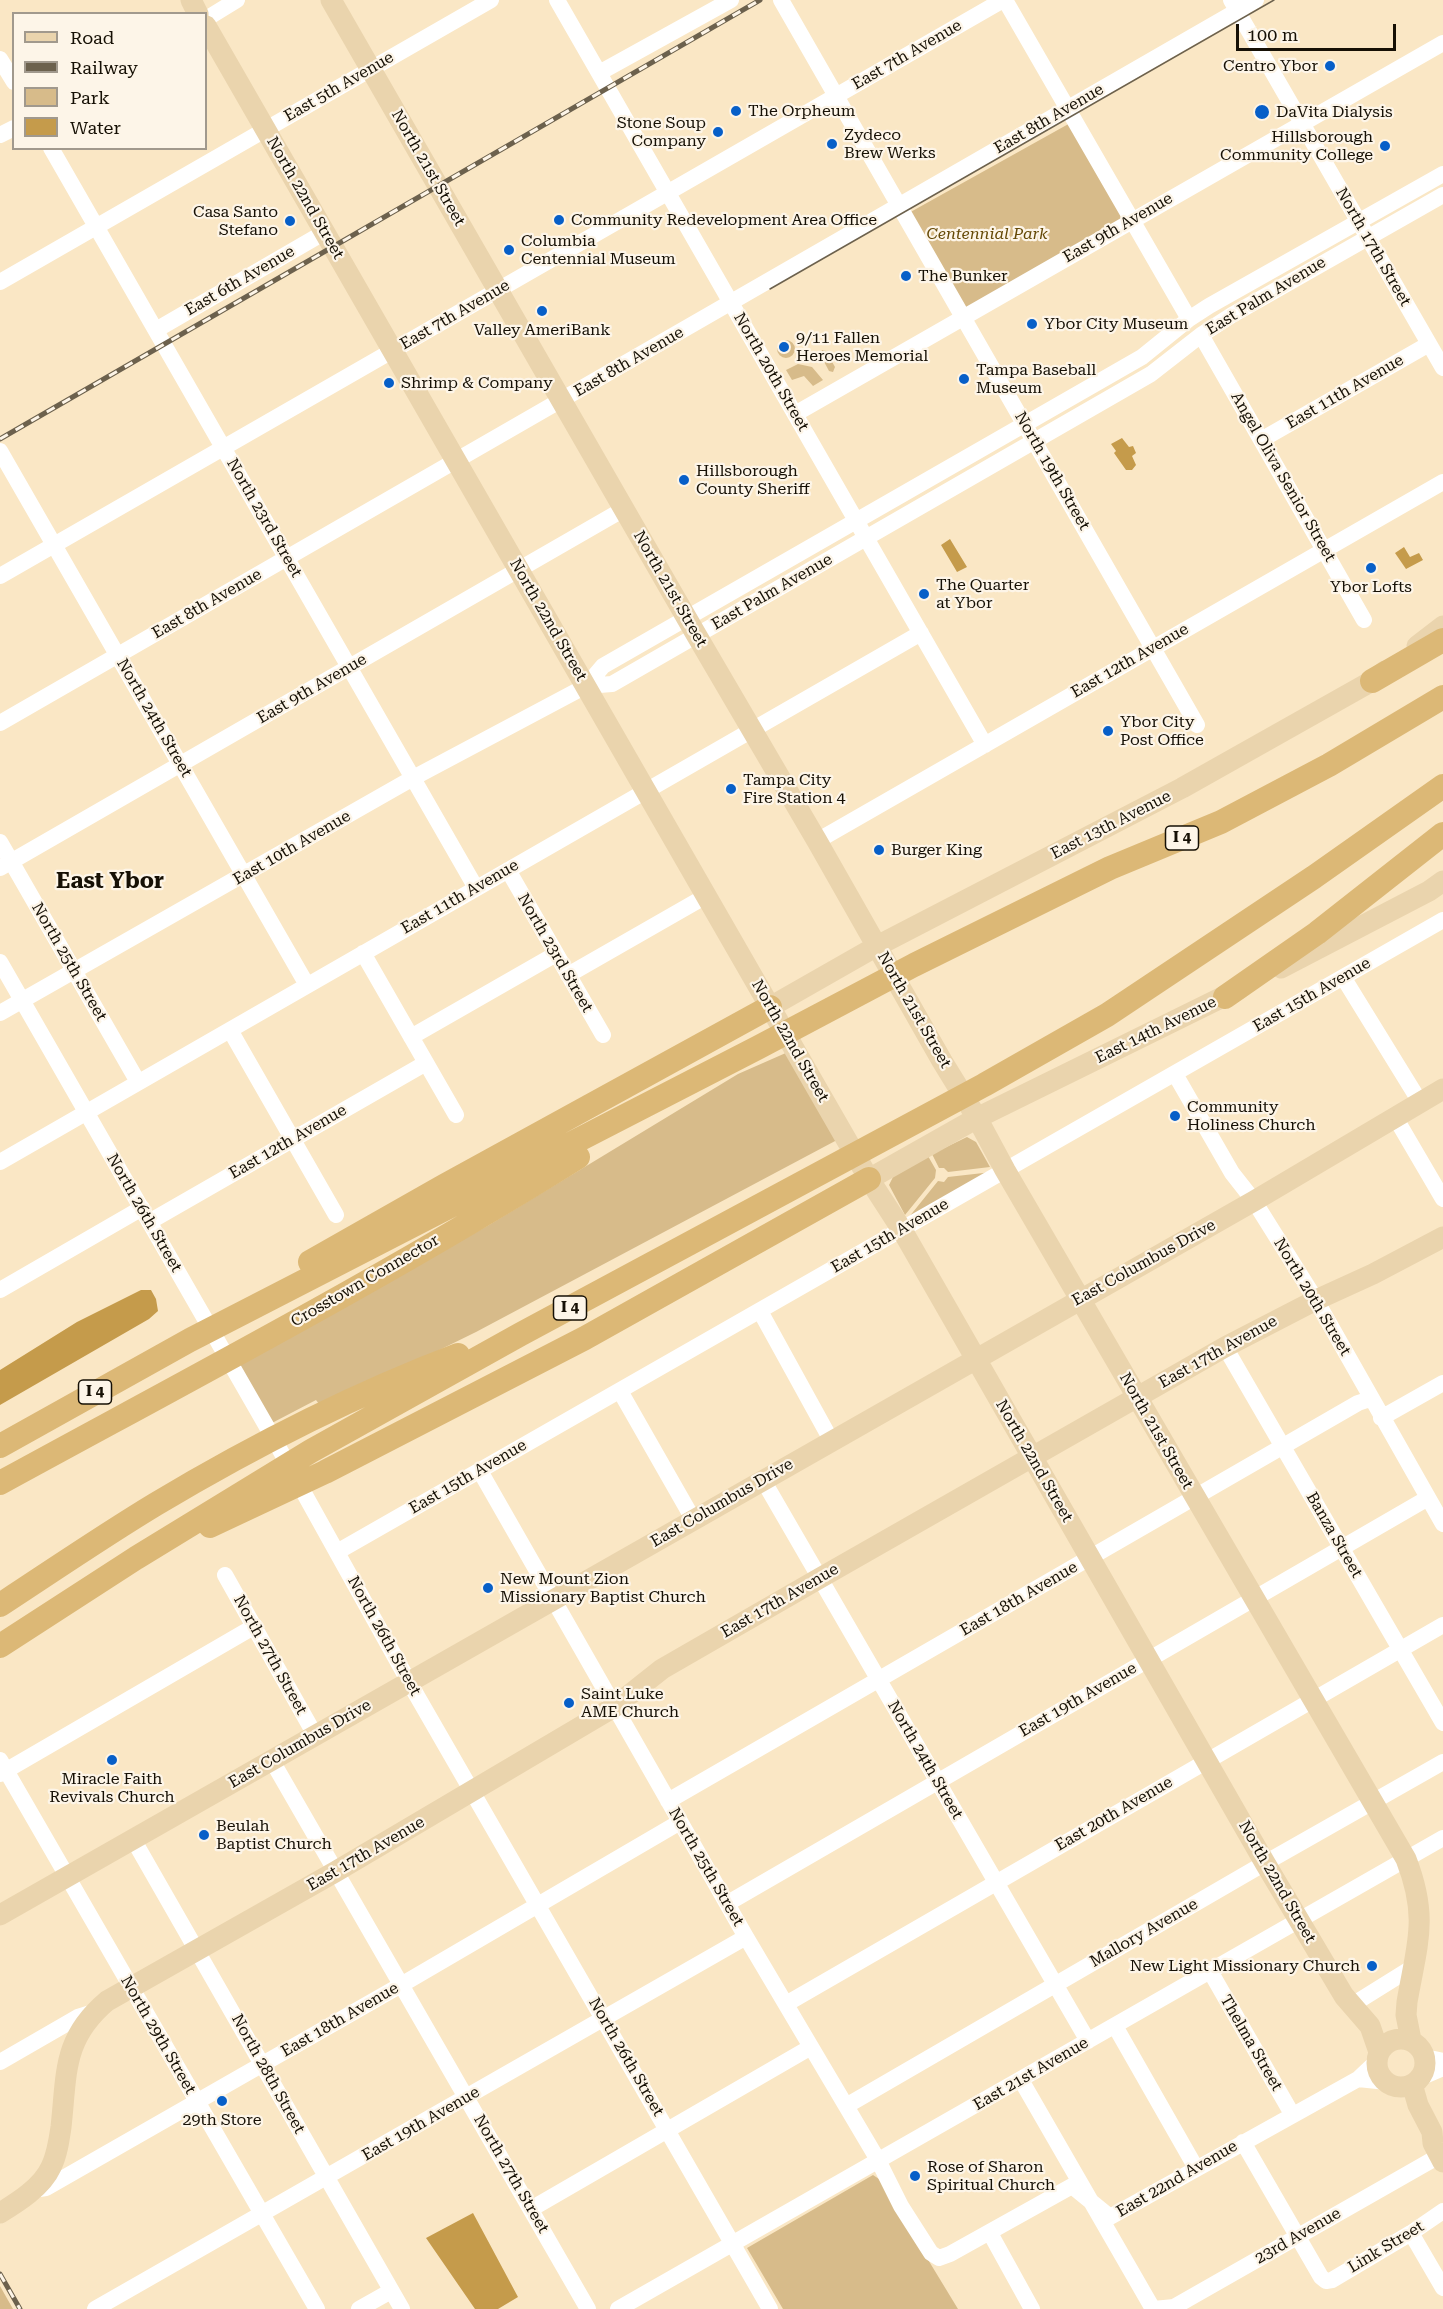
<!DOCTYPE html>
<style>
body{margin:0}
#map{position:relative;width:1443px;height:2309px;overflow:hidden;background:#fae7c5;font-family:"Roboto Serif",serif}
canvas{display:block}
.legend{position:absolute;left:12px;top:12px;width:195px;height:138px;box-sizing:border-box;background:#fdf5e8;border:2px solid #a1998d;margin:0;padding:8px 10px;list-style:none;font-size:18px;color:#161005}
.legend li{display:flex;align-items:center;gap:12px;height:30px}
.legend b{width:30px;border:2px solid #a1998d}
.scale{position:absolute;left:1236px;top:24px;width:160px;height:27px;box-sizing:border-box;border:3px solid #161005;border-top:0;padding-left:8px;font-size:18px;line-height:21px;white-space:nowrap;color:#161005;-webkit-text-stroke:4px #fdf5e8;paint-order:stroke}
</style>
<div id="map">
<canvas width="1443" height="2309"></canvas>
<ul class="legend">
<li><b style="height:8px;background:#ead4ad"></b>Road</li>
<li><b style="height:8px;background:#6c614d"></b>Railway</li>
<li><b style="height:16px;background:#d7bb8a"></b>Park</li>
<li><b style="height:16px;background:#c59b4b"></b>Water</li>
</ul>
<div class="scale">100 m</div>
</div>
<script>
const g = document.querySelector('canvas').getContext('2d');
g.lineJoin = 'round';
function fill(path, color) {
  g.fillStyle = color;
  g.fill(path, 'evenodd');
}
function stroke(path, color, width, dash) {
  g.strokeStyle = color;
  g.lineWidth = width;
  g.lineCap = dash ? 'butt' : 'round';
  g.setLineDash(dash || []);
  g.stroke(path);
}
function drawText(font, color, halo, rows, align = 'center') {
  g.font = font + ' "Roboto Serif",serif';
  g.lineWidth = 4.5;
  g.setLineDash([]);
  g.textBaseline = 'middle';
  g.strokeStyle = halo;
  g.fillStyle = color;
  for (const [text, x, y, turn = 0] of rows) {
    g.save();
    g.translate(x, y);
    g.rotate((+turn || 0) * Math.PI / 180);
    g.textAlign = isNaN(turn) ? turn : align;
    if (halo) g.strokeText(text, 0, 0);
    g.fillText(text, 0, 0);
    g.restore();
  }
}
const green = new Path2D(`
 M1072,122L1128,218L963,314L907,214Z
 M777 349a9 9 0 1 1 18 0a9 9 0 1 1-18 0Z
 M822,350L826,351L835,367L833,372L829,371L820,354Z
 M798,364L812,367L823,380L813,386L804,376L792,380L786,370Z
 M788,1052L837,1140L476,1332L421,1359L319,1404L316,1400L272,1423L239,1365L489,1225L738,1074Z
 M967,1137L976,1142L990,1167L948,1172L944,1168H939L932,1154Z
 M928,1156L936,1170L935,1178L905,1215L889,1185L895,1173Z
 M992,1172L909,1217L938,1181L944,1182L948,1177Z
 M873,2175L879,2179L958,2309H783L747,2248Z
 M0,2286L13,2309H0Z`);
const water = new Path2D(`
 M1122,438L1129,447L1133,446L1136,453L1132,456L1136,465L1132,470H1126L1114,453L1116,451L1111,444Z
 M950,539L967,567L957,572L941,545Z
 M1404,547L1410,557L1419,553L1423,560L1406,569L1395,553Z
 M141,1290H151L156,1299L158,1311L149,1319L0,1405V1370L77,1322Z
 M473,2213L518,2297L498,2309H475L426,2238Z`);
const minor = new Path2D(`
 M557,0L985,745
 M781,0L1197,725
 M1005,0L1189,319
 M1231,0L1443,368
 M206,19L237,0
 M0,59L14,82
 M599,73L731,0
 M0,135L14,128
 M51,148L476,888
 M0,282L491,0
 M156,330L325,232
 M1201,335L1364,620
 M795,414L1443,43
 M1261,440L1429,344
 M0,451L307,985
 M0,576L1003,0
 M586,686L612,684L1151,374L1201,335L1232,315L1443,195
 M0,723L1256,0
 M817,841L1443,482
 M0,842L138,1082
 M0,868L624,509
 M508,870L603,1035
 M363,953L456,1115
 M0,962L275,1441L409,1682L770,2309
 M568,975L706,896
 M1343,977L1420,1102
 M0,1013L413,778L586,686L603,666L1142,357L1189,319L1209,306L1443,174
 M230,1030L336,1215
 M411,1037L556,954
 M1175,1074L1232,1173L1254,1201L1316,1300L1443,1524
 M1395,1117L1443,1199
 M0,1162L921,633
 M149,1222L426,1063
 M0,1290L142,1208
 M760,1311L831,1440
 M1225,1347L1443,1723
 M620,1391L693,1519
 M1381,1418L1443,1383
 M480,1471L746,1937L878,2160L901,2206L931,2253L939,2258L950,2254L1072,2186L1110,2217L1358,2079L1376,2062
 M763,1480L1088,2041
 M337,1552L1443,920
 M225,1575L315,1735
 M271,1759L588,2309
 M0,1760L317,2309
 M0,1774L255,1626
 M668,1801L1358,1403L1370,1399
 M133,1839L402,2309
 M728,1903L1428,1498
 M1210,1971L1292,2114
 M786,2004L1443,1625
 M1352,2005L1413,1967
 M1115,2026L1196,2168
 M1425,2057L1443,2061
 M0,2062L78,2017L94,2012
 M1420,2078L1443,2068
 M1358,2079L1387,2082
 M1021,2080L1153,2309
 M846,2106L1265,1863L1443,1762
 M1243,2142L1321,2277L1326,2281L1332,2280L1411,2233L1443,2211
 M33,2190L46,2188L401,1985L680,1822
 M531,2209L811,2047
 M990,2233L1032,2309
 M1411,2233L1443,2288
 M95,2309L746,1937
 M359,2309L391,2291
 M618,2309L1443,1838
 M1154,2309L1174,2307L1439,2156`);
const major = new Path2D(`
 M191,0L198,14
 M331,0L697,636L817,841L942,1061L977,1118L1005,1170L1406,1859C1429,1918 1417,1944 1407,2002L1406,2015L1411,2040
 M206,26L869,1179L902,1230L1265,1863L1344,1996L1370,2026L1379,2052
 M1417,646L1443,626
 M1281,968L1429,891L1443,881
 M770,1007L877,946L1182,788L1372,681L1385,671
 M869,1179L977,1118L1239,989
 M0,1915L1254,1201L1443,1089
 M1377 2063a24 24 0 1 1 48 0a24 24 0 1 1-48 0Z
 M1412,2084L1418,2105L1432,2132L1433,2143L1443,2162
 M0,2213C18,2202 42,2187 51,2167C57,2155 59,2141 61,2127C67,2074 62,2039 107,2001L335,1872L614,1707L662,1669L820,1578L1225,1347L1316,1300L1373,1274L1443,1237`);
const highway = new Path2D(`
 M1372,681L1443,640
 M1225,997L1317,933L1443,834
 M310,1262L444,1186L770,1007
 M0,1446L190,1340L759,1047L914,965L1110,868L1221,822L1329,765L1443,697
 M0,1483C194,1377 391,1274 578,1157
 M210,1526L325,1472L585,1338L869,1179
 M0,1605C52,1571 103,1536 156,1504C253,1446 353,1395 458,1355
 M0,1646L136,1558L311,1451L521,1334L984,1085L1107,1015L1314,877L1443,786`);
const tram = new Path2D(`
 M770,289L1274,0`);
const rail = new Path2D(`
 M0,439L760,0
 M0,2274L20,2309`);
const markers = [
 [1330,66,6,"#075fc8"],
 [736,111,6,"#075fc8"],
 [1262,112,8,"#075fc8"],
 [718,132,6,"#075fc8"],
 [832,144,6,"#075fc8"],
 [1385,146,6,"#075fc8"],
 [559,220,6,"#075fc8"],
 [290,221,6,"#075fc8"],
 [509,250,6,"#075fc8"],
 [906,276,6,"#075fc8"],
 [542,311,6,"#075fc8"],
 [1032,324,6,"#075fc8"],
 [784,347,6,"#075fc8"],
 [964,379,6,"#075fc8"],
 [389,383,6,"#075fc8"],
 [684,480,6,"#075fc8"],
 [1371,568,6,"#075fc8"],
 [924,594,6,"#075fc8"],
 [1108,731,6,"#075fc8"],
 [731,789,6,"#075fc8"],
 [879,850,6,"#075fc8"],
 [1175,1116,6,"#075fc8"],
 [488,1588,6,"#075fc8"],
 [569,1703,6,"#075fc8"],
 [112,1760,6,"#075fc8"],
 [204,1835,6,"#075fc8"],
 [1372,1966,6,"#075fc8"],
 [222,2101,6,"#075fc8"],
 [915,2176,6,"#075fc8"]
];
const shields = [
 [1182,838,33],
 [570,1308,33],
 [95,1392,33]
];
const shieldNames = [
 ["I 4",1182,838],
 ["I 4",570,1308],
 ["I 4",95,1392]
];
const streetNames = [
 ["East 7th Avenue",907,55,-30],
 ["East 5th Avenue",339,87,-30],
 ["East 8th Avenue",1049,119,-30],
 ["North 21st Street",428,168,60],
 ["North 22nd Street",305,198,60],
 ["East 9th Avenue",1118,228,-30],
 ["North 17th Street",1373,247,60],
 ["East 6th Avenue",240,281,-30],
 ["East Palm Avenue",1266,296,-31],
 ["East 7th Avenue",455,315,-30],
 ["East 8th Avenue",629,362,-30],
 ["North 20th Street",771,372,60],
 ["East 11th Avenue",1345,392,-30],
 ["North 19th Street",1052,471,60],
 ["Angel Oliva Senior Street",1283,477,60],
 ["North 23rd Street",264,518,60],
 ["North 21st Street",670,589,60],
 ["East Palm Avenue",772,592,-30],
 ["East 8th Avenue",207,604,-30],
 ["North 22nd Street",548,620,60],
 ["East 12th Avenue",1130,661,-30],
 ["East 9th Avenue",312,689,-30],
 ["North 24th Street",154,718,60],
 ["East 13th Avenue",1111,825,-27],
 ["East 10th Avenue",292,848,-30],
 ["East 11th Avenue",460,897,-30],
 ["North 23rd Street",555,953,60],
 ["North 25th Street",69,962,60],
 ["East 15th Avenue",1312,995,-30],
 ["North 21st Street",914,1010,60],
 ["East 14th Avenue",1156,1030,-26],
 ["North 22nd Street",790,1041,60],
 ["East 12th Avenue",288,1142,-30],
 ["North 26th Street",144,1213,60],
 ["East 15th Avenue",890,1236,-30],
 ["East Columbus Drive",1144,1263,-29],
 ["Crosstown Connector",365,1281,-30],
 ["North 20th Street",1312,1297,59],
 ["East 17th Avenue",1218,1352,-29],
 ["North 21st Street",1156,1431,60],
 ["North 22nd Street",1034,1461,60],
 ["East 15th Avenue",468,1477,-30],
 ["East Columbus Drive",722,1503,-30],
 ["Banza Street",1334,1535,60],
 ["East 18th Avenue",1019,1599,-30],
 ["East 17th Avenue",780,1601,-30],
 ["North 26th Street",384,1636,61],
 ["North 27th Street",270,1655,61],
 ["East 19th Avenue",1078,1700,-30],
 ["East Columbus Drive",300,1744,-30],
 ["North 24th Street",925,1760,60],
 ["East 20th Avenue",1114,1814,-30],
 ["East 17th Avenue",366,1854,-30],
 ["North 25th Street",706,1867,60],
 ["North 22nd Street",1277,1882,60],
 ["Mallory Avenue",1144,1933,-30],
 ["East 18th Avenue",340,2020,-30],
 ["North 29th Street",158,2035,60],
 ["Thelma Street",1251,2043,60],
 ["North 26th Street",626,2057,60],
 ["North 28th Street",268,2074,61],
 ["East 21st Avenue",1031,2074,-30],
 ["East 19th Avenue",421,2124,-30],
 ["North 27th Street",511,2174,60],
 ["East 22nd Avenue",1177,2179,-30],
 ["23rd Avenue",1298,2236,-30],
 ["Link Street",1386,2247,-31]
];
const poiNames = [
 ["Centro Ybor",1318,66,"right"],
 ["The Orpheum",748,111],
 ["DaVita Dialysis",1276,112],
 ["Stone Soup",706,123,"right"],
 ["Company",706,141,"right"],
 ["Zydeco",844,135],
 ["Brew Werks",844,153],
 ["Hillsborough",1373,137,"right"],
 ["Community College",1373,155,"right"],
 ["Casa Santo",278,212,"right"],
 ["Stefano",278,230,"right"],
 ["Community Redevelopment Area Office",571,220],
 ["Columbia",521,241],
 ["Centennial Museum",521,259],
 ["The Bunker",918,276],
 ["Ybor City Museum",1044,324],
 ["Valley AmeriBank",542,330,"center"],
 ["9/11 Fallen",796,338],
 ["Heroes Memorial",796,356],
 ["Tampa Baseball",976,370],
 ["Museum",976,388],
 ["Shrimp & Company",401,383],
 ["Hillsborough",696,471],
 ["County Sheriff",696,489],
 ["The Quarter",936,585],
 ["at Ybor",936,603],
 ["Ybor Lofts",1371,587,"center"],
 ["Ybor City",1120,722],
 ["Post Office",1120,740],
 ["Tampa City",743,780],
 ["Fire Station 4",743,798],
 ["Burger King",891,850],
 ["Community",1187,1107],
 ["Holiness Church",1187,1125],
 ["New Mount Zion",500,1579],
 ["Missionary Baptist Church",500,1597],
 ["Saint Luke",581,1694],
 ["AME Church",581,1712],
 ["Miracle Faith",112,1779,"center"],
 ["Revivals Church",112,1797,"center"],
 ["Beulah",216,1826],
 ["Baptist Church",216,1844],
 ["New Light Missionary Church",1360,1966,"right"],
 ["29th Store",222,2120,"center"],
 ["Rose of Sharon",927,2167],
 ["Spiritual Church",927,2185]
];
const parkNames = [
 ["Centennial Park",987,234]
];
const districtNames = [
 ["East Ybor",110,882]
];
fill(green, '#d7bb8a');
fill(water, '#c59b4b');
stroke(minor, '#fff', 16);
stroke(major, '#ead4ad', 21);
stroke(highway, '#dcb876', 24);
stroke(tram, '#6c614d', 1.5);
stroke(rail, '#6c614d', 5);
stroke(rail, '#fdf5e8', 3, [9]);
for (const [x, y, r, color] of markers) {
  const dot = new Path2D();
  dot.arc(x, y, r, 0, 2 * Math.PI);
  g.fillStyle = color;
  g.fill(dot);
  stroke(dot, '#fdf5e8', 2);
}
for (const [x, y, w] of shields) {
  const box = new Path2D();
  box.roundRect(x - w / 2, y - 12, w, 24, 4.5);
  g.fillStyle = '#fdf5e8';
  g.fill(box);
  stroke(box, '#161005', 1.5);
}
drawText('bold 15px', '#161005', null, shieldNames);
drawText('16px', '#161005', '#fdf5e8', streetNames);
drawText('16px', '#161005', '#fdf5e8', poiNames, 'left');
drawText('italic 16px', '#654906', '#fdf5e8', parkNames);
drawText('bold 22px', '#161005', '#fdf5e8', districtNames);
</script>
